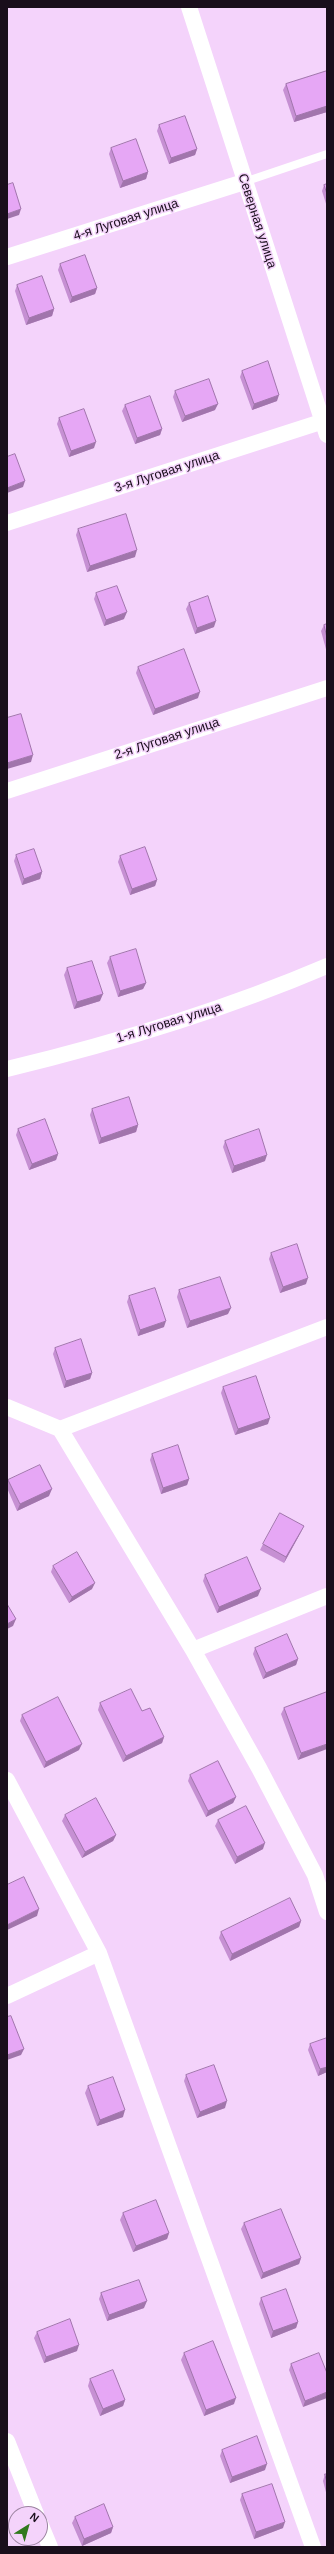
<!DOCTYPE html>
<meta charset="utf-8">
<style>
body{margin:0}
#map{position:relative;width:334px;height:2554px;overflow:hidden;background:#f4d3fb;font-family:Helvetica,sans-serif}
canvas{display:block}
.frame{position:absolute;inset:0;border:8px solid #190e1b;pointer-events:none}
.north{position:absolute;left:8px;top:2506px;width:40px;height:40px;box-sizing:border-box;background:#f4d3fb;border:1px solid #9c84a1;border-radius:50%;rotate:37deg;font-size:11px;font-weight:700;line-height:16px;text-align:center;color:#190e1b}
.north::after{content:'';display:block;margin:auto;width:14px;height:18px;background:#31791e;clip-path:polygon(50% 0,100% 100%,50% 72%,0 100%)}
</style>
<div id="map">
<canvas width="334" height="2554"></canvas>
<div class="frame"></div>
<div class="north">N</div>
</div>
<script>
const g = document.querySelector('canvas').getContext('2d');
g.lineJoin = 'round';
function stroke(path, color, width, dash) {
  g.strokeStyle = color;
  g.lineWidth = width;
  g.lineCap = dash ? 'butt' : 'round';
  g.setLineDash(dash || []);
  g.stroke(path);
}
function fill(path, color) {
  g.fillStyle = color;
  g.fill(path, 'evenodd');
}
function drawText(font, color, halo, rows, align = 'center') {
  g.font = font + ' Helvetica,sans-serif';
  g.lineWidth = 3;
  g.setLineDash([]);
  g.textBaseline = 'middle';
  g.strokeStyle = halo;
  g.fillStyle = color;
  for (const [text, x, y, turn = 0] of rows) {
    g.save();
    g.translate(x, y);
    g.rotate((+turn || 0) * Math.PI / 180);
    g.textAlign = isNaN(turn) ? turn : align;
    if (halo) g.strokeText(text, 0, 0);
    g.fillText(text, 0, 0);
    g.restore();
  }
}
const lane = new Path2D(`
 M244,182L327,154`);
const street = new Path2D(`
 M189,7L327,435
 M7,257L244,182
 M7,523L327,420
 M7,791L327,688
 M7,1069C115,1043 224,1010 327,966
 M7,1407L60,1429L193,1650L259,1768L315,1875L327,1912
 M60,1429L327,1327
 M193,1650L327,1596
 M7,1780L99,1953L313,2547
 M7,1996L99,1953
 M7,2441L36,2514
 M40,2523L50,2547`);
const wall = new Path2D(`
 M327,71V112L294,122L283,90L286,84Z
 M159,125L197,149L195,155L169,164L157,131Z
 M111,148L148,172L146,179L120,188L109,154Z
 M327,184V207L322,191L324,185Z
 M60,264L97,288L95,294L70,303L58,270Z
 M17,285L54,309L52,316L26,325L15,291Z
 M242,371L277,401L252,410L240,377Z
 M175,391L215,410L182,422L173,397Z
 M125,405L162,429L160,435L135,444L122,411Z
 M59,418L94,448L69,457L57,424Z
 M78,529L135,557L87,572L76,535Z
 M96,593L124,619L104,626L94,599Z
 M189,603L214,627L195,634L186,609Z
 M327,624V653L321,631L324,625Z
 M138,667L198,698L153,715L136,673Z
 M16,855L42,872L40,879L22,885L14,861Z
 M120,856L157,880L155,886L130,895L118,862Z
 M110,957L146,983L143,989L118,997L107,963Z
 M67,968L100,1001L74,1009L64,975Z
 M92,1109L138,1125L136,1132L99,1144L90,1115Z
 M18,1129L58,1154L56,1160L29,1170L16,1135Z
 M225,1141L265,1161L232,1173L223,1147Z
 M271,1253L306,1284L280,1293L269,1259Z
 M179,1290L228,1314L187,1328L177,1297Z
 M129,1296L164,1327L138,1336L127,1302Z
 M55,1348L92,1373L90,1379L64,1388L53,1354Z
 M223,1387L268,1424L235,1435L221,1393Z
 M152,1454L189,1479L187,1485L161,1494L150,1460Z
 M8,1480L49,1496L17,1511L7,1488V1484Z
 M301,1532L284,1563L260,1550L263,1544Z
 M53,1566L92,1589L69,1603L51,1572Z
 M205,1575L258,1596L217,1613L203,1581Z
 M255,1648L298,1659L296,1665L263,1679L253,1654Z
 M327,1692L298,1760L281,1714L284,1708Z
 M100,1703L142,1711L164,1737L162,1743L123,1762L98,1710Z
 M22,1715L79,1750L44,1768L20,1721Z
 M190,1775L236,1797L233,1803L206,1817L188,1781Z
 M65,1815L116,1835L113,1841L82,1858L62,1821Z
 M218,1820L263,1849L235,1864L215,1826Z
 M301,1921L299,1927L230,1961L219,1938L221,1932Z
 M310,2044L327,2072L318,2076L308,2050Z
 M186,2075L225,2108L197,2118L184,2081Z
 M88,2086L123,2117L97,2126L85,2093Z
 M123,2213L169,2233L167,2239L133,2252L120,2220Z
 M244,2223L301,2258L299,2264L261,2279L241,2229Z
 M101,2293L144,2308L107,2321L99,2299Z
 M261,2298L298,2322L296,2328L271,2338L259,2304Z
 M37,2332L77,2351L44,2363L34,2338Z
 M184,2353L234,2404L204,2416L181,2360Z
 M291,2364L327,2373L303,2407L289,2370Z
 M90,2379L125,2400L123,2406L100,2416L88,2386Z
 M222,2450L265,2470L230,2483L220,2456Z
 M325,2474H327V2496L323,2481Z
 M242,2494L283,2528L254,2539L240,2500Z
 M75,2517L113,2527L111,2533L82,2546L72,2523Z`);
const shadedWall = new Path2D(`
 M327,106V112L294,122L296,116Z
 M197,149L195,155L169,164L171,158Z
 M148,172L146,179L120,188L123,181Z
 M21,209L19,215L7,219V214Z
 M97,288L95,294L70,303L72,297Z
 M54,309L52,316L26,325L29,318Z
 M279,395L277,401L252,410L254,404Z
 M218,404L215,410L182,422L185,416Z
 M162,429L160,435L135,444L137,438Z
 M96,442L94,448L69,457L71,451Z
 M25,481L23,487L7,493V488Z
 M137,550L135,557L87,572L90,566Z
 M127,612L124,619L104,626L106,620Z
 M216,621L214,627L195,634L197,628Z
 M200,692L198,698L153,715L155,709Z
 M33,755L31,762L7,769V763Z
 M42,872L40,879L22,885L24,879Z
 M157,880L155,886L130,895L132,889Z
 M146,983L143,989L118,997L120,991Z
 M103,994L100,1001L74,1009L77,1002Z
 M138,1125L136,1132L99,1144L101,1138Z
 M58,1154L56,1160L29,1170L32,1164Z
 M267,1155L265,1161L232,1173L234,1166Z
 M308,1278L306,1284L280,1293L283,1287Z
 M231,1308L228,1314L187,1328L190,1321Z
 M166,1321L164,1327L138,1336L140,1330Z
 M92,1373L90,1379L64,1388L66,1381Z
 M270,1418L268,1424L235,1435L238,1429Z
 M189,1479L187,1485L161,1494L163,1488Z
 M52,1489L49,1496L17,1511L20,1504Z
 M304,1526L301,1532L284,1563L286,1557Z
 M95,1583L92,1589L69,1603L72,1597Z
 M261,1589L258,1596L217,1613L219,1607Z
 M16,1619L13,1626L7,1629V1624Z
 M298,1659L296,1665L263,1679L266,1673Z
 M164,1737L162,1743L123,1762L126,1756Z
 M82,1744L79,1750L44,1768L46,1762Z
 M327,1744V1749L298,1760L301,1753Z
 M236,1797L233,1803L206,1817L208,1811Z
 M116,1835L113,1841L82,1858L85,1852Z
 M265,1843L263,1849L235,1864L237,1857Z
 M39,1909L37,1916L7,1930V1925Z
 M301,1921L299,1927L230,1961L232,1954Z
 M24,2049L21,2055L7,2060V2055Z
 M327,2067V2072L318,2076L320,2069Z
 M227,2101L225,2108L197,2118L200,2112Z
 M125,2110L123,2117L97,2126L100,2120Z
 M169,2233L167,2239L133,2252L136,2246Z
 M301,2258L299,2264L261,2279L263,2273Z
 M147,2301L144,2308L107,2321L109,2315Z
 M298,2322L296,2328L271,2338L273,2331Z
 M79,2345L77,2351L44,2363L46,2357Z
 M327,2392V2398L303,2407L305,2401Z
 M236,2398L234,2404L204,2416L206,2410Z
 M125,2400L123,2406L100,2416L103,2409Z
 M267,2464L265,2470L230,2483L232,2477Z
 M285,2522L283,2528L254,2539L256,2532Z
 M113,2527L111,2533L82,2546L84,2539Z`);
const building = new Path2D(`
 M327,71V106L296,116L286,84Z
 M185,116L197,149L171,158L159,125Z
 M136,139L148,172L123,181L111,148Z
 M13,183L21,209L7,214V185Z
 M327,184V194L324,185Z
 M85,255L97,288L72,297L60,264Z
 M42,276L54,309L29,318L17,285Z
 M268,361L279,395L254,404L242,371Z
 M209,379L218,404L185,416L175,391Z
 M150,396L162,429L137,438L125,405Z
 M84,409L96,442L71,451L59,418Z
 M15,454L25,481L7,488V457Z
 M126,514L137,550L90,566L78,529Z
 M117,586L127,612L106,620L96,593Z
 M208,596L216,621L197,628L189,603Z
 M327,624V638L324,625Z
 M184,649L200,692L155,709L138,667Z
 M21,714L33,755L7,763V718Z
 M145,847L157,880L132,889L120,856Z
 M34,849L42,872L24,879L16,855Z
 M136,949L146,983L120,991L110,957Z
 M92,961L103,994L77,1002L67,968Z
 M129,1097L138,1125L101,1138L92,1109Z
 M45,1119L58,1154L32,1164L18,1129Z
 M259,1129L267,1155L234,1166L225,1141Z
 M297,1244L308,1278L283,1287L271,1253Z
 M220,1277L231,1308L190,1321L179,1290Z
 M155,1288L166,1321L140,1330L129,1296Z
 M81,1339L92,1373L66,1381L55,1348Z
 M256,1376L270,1418L238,1429L223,1387Z
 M178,1445L189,1479L163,1488L152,1454Z
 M40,1465L52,1489L20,1504L8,1480Z
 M280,1513L304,1526L286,1557L263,1544Z
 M77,1552L95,1583L72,1597L53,1566Z
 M247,1557L261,1589L219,1607L205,1575Z
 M7,1604L16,1619L7,1624Z
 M287,1634L298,1659L266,1673L255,1648Z
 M131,1689L142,1711L150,1708L164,1737L126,1756L100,1703Z
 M327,1692V1744L301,1753L284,1708Z
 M58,1697L82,1744L46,1762L22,1715Z
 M218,1761L236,1797L208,1811L190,1775Z
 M96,1798L116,1835L85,1852L65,1815Z
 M246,1806L265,1843L237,1857L218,1820Z
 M24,1877L39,1909L7,1925V1885Z
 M290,1898L301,1921L232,1954L221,1932Z
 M11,2016L24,2049L7,2055V2017Z
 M327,2038V2067L320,2069L310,2044Z
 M214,2065L227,2101L200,2112L186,2075Z
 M113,2077L125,2110L100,2120L88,2086Z
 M156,2200L169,2233L136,2246L123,2213Z
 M281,2209L301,2258L263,2273L244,2223Z
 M139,2280L147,2301L109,2315L101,2293Z
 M286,2289L298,2322L273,2331L261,2298Z
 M70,2319L79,2345L46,2357L37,2332Z
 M213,2341L236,2398L206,2410L184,2353Z
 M319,2353L327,2373V2392L305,2401L291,2364Z
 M113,2370L125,2400L103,2409L90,2379Z
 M257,2436L267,2464L232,2477L222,2450Z
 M325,2474H327V2482Z
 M272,2484L285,2522L256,2532L242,2494Z
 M104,2504L113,2527L84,2539L75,2517Z`);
const streetNames = [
 ["4-я Луговая улица",126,220,-18],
 ["Северная улица",257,221,72],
 ["3-я Луговая улица",167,472,-18],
 ["2-я Луговая улица",167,739,-18],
 ["1-я Луговая улица",169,1023,-17]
];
stroke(lane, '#fff', 8);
stroke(street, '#fff', 16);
fill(wall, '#c690d3');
fill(shadedWall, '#a175ac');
fill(building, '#e6a7f5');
stroke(building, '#a175ac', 1);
drawText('13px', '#190e1b', '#f4d3fb', streetNames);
</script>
